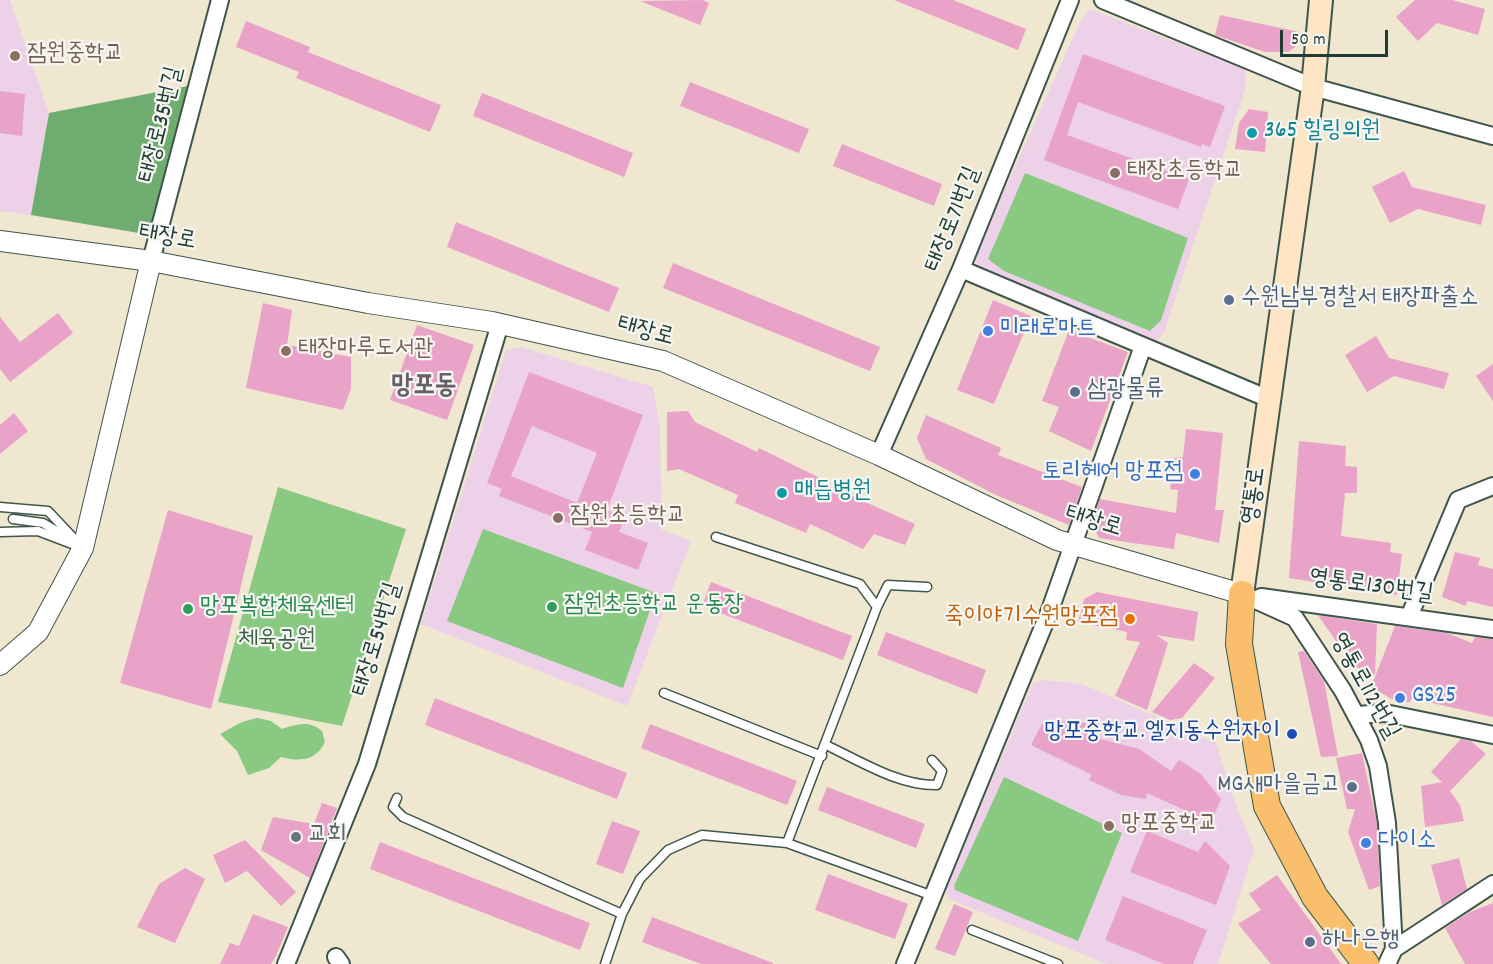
<!DOCTYPE html>
<meta charset="utf-8">
<style>
body{margin:0}
#map{position:relative;width:1493px;height:964px;overflow:hidden;background:#f0e7d0;font-family:Dekko,sans-serif}
canvas{display:block}
.scale{position:absolute;left:1280px;top:30px;width:108px;height:27px;box-sizing:border-box;border:3px solid #1f3d34;border-top:0;padding-left:8px;font-size:18px;line-height:21px;white-space:nowrap;color:#1f3d34;-webkit-text-stroke:4px #f6f6f2;paint-order:stroke}
</style>
<div id="map">
<canvas width="1493" height="964"></canvas>
<div class="scale">50 m</div>
</div>
<script>
const g = document.querySelector('canvas').getContext('2d');
g.lineJoin = 'round';
function fill(path, color) {
  g.fillStyle = color;
  g.fill(path, 'evenodd');
}
function stroke(path, color, width, dash) {
  g.strokeStyle = color;
  g.lineWidth = width;
  g.lineCap = dash ? 'butt' : 'round';
  g.setLineDash(dash || []);
  g.stroke(path);
}
function drawText(font, color, halo, rows, align = 'center') {
  g.font = font + ' Dekko,"Poor Story",sans-serif';
  g.lineWidth = 4.5;
  g.setLineDash([]);
  g.textBaseline = 'middle';
  g.strokeStyle = halo;
  g.fillStyle = color;
  for (const [text, x, y, turn = 0] of rows) {
    g.save();
    g.translate(x, y);
    g.rotate((+turn || 0) * Math.PI / 180);
    g.textAlign = isNaN(turn) ? turn : align;
    if (halo) g.strokeText(text, 0, 0);
    g.fillText(text, 0, 0);
    g.restore();
  }
}
const built = new Path2D(`
 M0,0H10L49,113L31,215L0,211Z
 M1090,9L1245,69V90L1164,332L1155,342L978,270L975,256L1080,22Z
 M521,347L653,387L660,427L662,530L691,541L627,706L421,624L506,350Z
 M1043,680L1082,684L1216,743L1235,803L1254,849L1218,964H1106L949,899L945,891L1033,683Z`);
const green = new Path2D(`
 M1025,173L1188,238L1161,320L1150,331L1004,271L988,259Z
 M278,487L406,529L342,726L218,702Z
 M483,529L656,593L623,688L447,621Z
 M257,718L271,721L282,729C297,724 309,720 322,731L325,742C316,761 299,762 281,757L269,768L248,775L237,751L220,734L242,722Z
 M1004,777L1122,833L1078,941L955,890L954,886Z`);
const forest = new Path2D(`
 M188,86L151,235L31,215L49,113Z`);
const building = new Path2D(`
 M702,0L709,3L700,25L640,1Z
 M894,0H953L1026,29L1018,50Z
 M1415,0H1452L1485,9L1478,35L1437,23L1418,41L1396,17Z
 M1220,15L1299,32L1295,47L1288,52H1265L1215,35Z
 M246,21L310,47L308,52L441,105L430,132L296,78L299,72L236,47Z
 M1083,54L1225,106L1210,147L1202,144L1201,147L1078,102L1067,135L1189,179L1178,209L1044,160Z
 M690,82L809,129L799,153L680,106Z
 M0,91L25,94L22,136L0,133Z
 M482,93L633,153L624,177L473,116Z
 M1249,109L1268,112L1265,152L1235,149L1239,123Z
 M842,144L942,184L934,206L833,166Z
 M1404,171L1412,187L1486,205L1481,225L1418,209L1390,223L1372,187Z
 M456,222L619,288L609,312L447,247Z
 M673,263L880,347L870,371L663,288Z
 M993,300L1031,316L994,404L957,390Z
 M263,303L292,310L287,345L351,357V389L343,410L246,388Z
 M58,313L73,333L10,382L0,369V317L20,342Z
 M417,325L474,345L447,420L390,400Z
 M1069,330L1128,352L1091,451L1049,431L1059,407L1042,401Z
 M1376,336L1389,358L1449,373L1444,389L1394,376L1367,392L1345,355Z
 M1493,364V401L1476,376Z
 M529,372L643,415L607,510L625,517L619,532L648,543L638,570L585,550L592,532L499,496L502,489L487,483ZM532,426L597,453L577,503L511,476Z
 M688,411L695,422L757,452L759,448L830,483L829,486L915,524L905,545L874,534L863,549L810,524L806,533L735,503L738,495L679,469L667,471V412Z
 M14,413L28,431L0,454V425Z
 M926,415L1001,448L998,455L1082,487L1069,525L996,495L926,459L917,438Z
 M1186,429L1223,433L1215,510H1224L1219,543L1176,533L1174,549L1099,538L1092,524L1100,499L1176,513L1178,490L1170,489L1174,458L1183,457Z
 M1299,441L1346,446L1345,466L1357,467V493H1345L1341,536L1391,543L1390,552L1402,554L1397,595L1289,578Z
 M168,510L253,536L211,709L120,683Z
 M1455,552L1480,558L1478,565L1493,569V607L1467,601L1466,606L1442,597Z
 M711,582L852,636L843,660L702,606Z
 M1097,592L1198,612L1194,641L1156,635L1168,643L1147,710L1115,696L1140,642L1126,640L1127,632L1078,622L1084,599Z
 M1318,615L1377,624L1375,675L1353,666Z
 M1395,626L1447,633L1472,643L1475,637L1493,639V717L1428,702L1414,694L1410,702H1397L1371,687Z
 M886,632L986,670L977,694L877,655Z
 M1304,651L1324,681L1338,756L1321,757L1298,652Z
 M1194,663L1215,678L1182,718L1170,720L1152,712Z
 M435,698L627,773L617,799L425,725Z
 M1076,721L1100,727L1097,738L1139,749L1171,771L1179,760L1201,774L1221,799L1211,822L1147,793L1146,799L1121,795L1089,780L1092,775L1031,745L1042,724L1051,728L1054,722Z
 M650,724L797,781L787,805L641,748Z
 M1461,739L1471,741L1486,754L1450,791L1460,805L1464,821L1425,827L1421,786L1442,782L1431,772Z
 M1362,753L1377,824L1380,886L1369,890L1348,832L1355,809H1347L1336,758Z
 M827,787L925,824L916,848L818,810Z
 M322,803L337,808L310,878L261,850L273,817L314,824Z
 M612,821L640,831L623,874L596,864Z
 M1147,831L1198,852L1205,841L1230,866L1216,905L1130,872Z
 M245,840L296,892L281,906L247,871L225,883L213,855Z
 M380,842L590,923L580,950L370,869Z
 M1459,858L1467,889L1442,905L1431,865Z
 M185,868L205,879L175,943L137,927L159,884Z
 M828,874L908,904L895,939L815,910Z
 M1277,875L1341,964H1271L1238,924L1261,910L1249,894Z
 M1123,896L1207,930L1193,964H1164L1105,940Z
 M1493,903V964H1465L1445,928L1470,912Z
 M954,904L973,912L955,956L935,949Z
 M253,914L288,927L276,956L271,964H220L230,943L239,946Z
 M652,917L773,963V964H701L642,942Z`);
const service = new Path2D(`
 M0,507L48,511L81,546
 M13,519L43,523L68,538
 M0,532L38,531L80,547
 M716,537L860,584L877,607
 M664,693L822,756
 M826,745C860,761 899,786 937,785L942,771L932,760
 M397,798L393,807L403,817L622,914
 M787,843L877,607L888,585L927,587
 M972,930L1058,964
 M605,964L622,914L640,879L668,850L702,835L787,843L933,896`);
const minor = new Path2D(`
 M1103,0L1313,87L1493,136
 M151,261L220,0
 M961,269L1269,399
 M879,455L961,269L1070,0
 M1242,594L1295,618L1343,691L1369,740L1378,766L1387,823L1394,949
 M1261,597L1493,629
 M1409,617L1458,500L1493,486
 M1357,715L1385,713L1493,735
 M336,957L341,964
 M286,964L367,764L500,324
 M905,964L1050,610L1143,346
 M1387,964L1394,949L1493,884`);
const tertiary = new Path2D(`
 M0,241L151,261L368,303L492,322L663,361L879,455L1057,540L1242,594
 M0,665L38,632L83,548L151,261`);
const secondary = new Path2D(`
 M1242,594L1313,87L1321,0`);
const primary = new Path2D(`
 M1242,594L1239,644L1267,806L1315,897L1366,964`);
const markers = [
 [15,56,6,"#8d6e63"],
 [1252,133,6,"#0f9aa8"],
 [1115,173,6,"#8d6e63"],
 [1229,300,6,"#5c6f8a"],
 [988,331,6,"#3f7fe0"],
 [286,351,6,"#8d6e63"],
 [1075,392,6,"#5c6f8a"],
 [1195,474,6,"#3f7fe0"],
 [782,493,6,"#0f9aa8"],
 [558,518,6,"#8d6e63"],
 [552,607,6,"#2e9e5b"],
 [188,609,6,"#2e9e5b"],
 [1130,619,6,"#e8710a"],
 [1400,698,6,"#3f7fe0"],
 [1292,734,6,"#1a4fb4"],
 [1352,787,6,"#5c6f8a"],
 [1109,826,6,"#8d6e63"],
 [296,837,6,"#6b7280"],
 [1366,843,6,"#3f7fe0"],
 [1310,942,6,"#5c6f8a"]
];
const educationNames = [
 ["잠원중학교",27,56],
 ["태장초등학교",1127,173],
 ["태장마루도서관",298,351],
 ["잠원초등학교",570,518],
 ["망포중학교",1121,826]
];
const streetNames = [
 ["태장로35번길",163,125,-76],
 ["태장로71번길",955,220,-68],
 ["태장로",167,239,10],
 ["태장로",645,333,15],
 ["영통로",1256,496,-82],
 ["태장로",1093,523,17],
 ["영통로130번길",1371,588,8],
 ["태장로54번길",379,640,-73],
 ["영통로112번길",1363,687,61]
];
const cultureNames = [
 ["365 힐링의원",1264,133],
 ["매듭병원",794,493]
];
const serviceNames = [
 ["수원남부경찰서 태장파출소",1241,300],
 ["삼광물류",1087,392],
 ["MG새마을금고",1340,787,"right"],
 ["하나은행",1322,942]
];
const shopNames = [
 ["미래로마트",1000,331],
 ["토리헤어 망포점",1183,474,"right"],
 ["GS25",1412,698],
 ["다이소",1378,843]
];
const leisureNames = [
 ["잠원초등학교 운동장",564,607],
 ["망포복합체육센터",200,609]
];
const foodNames = [
 ["죽이야기수원망포점",1118,619]
];
const parkNames = [
 ["체육공원",277,642]
];
const transitNames = [
 ["망포중학교.엘지동수원자이",1280,734]
];
const worshipNames = [
 ["교회",308,837]
];
const quarterNames = [
 ["망포동",424,388]
];
fill(built, '#edd1e9');
fill(green, '#89c981');
fill(forest, '#6ead6f');
fill(building, '#e9a2c8');
stroke(service, '#3e564b', 11);
stroke(minor, '#3e564b', 20);
stroke(tertiary, '#3e564b', 22);
stroke(secondary, '#3e564b', 26);
stroke(primary, '#3e564b', 28);
stroke(service, '#fff', 8);
stroke(minor, '#fff', 16);
stroke(tertiary, '#fff', 20);
stroke(secondary, '#fde5c5', 22);
stroke(primary, '#f9bf6d', 26);
for (const [x, y, r, color] of markers) {
  const dot = new Path2D();
  dot.arc(x, y, r, 0, 2 * Math.PI);
  g.fillStyle = color;
  g.fill(dot);
  stroke(dot, '#f6f6f2', 2);
}
drawText('24px', '#785e54', '#f6f6f2', educationNames, 'left');
drawText('24px', '#1f3d34', '#f6f6f2', streetNames);
drawText('24px', '#0d838f', '#f6f6f2', cultureNames, 'left');
drawText('24px', '#4e5e75', '#f6f6f2', serviceNames, 'left');
drawText('24px', '#366cbe', '#f6f6f2', shopNames, 'left');
drawText('24px', '#27864d', '#f6f6f2', leisureNames, 'left');
drawText('24px', '#c56008', '#f6f6f2', foodNames, 'right');
drawText('24px', '#3a6047', '#f6f6f2', parkNames);
drawText('24px', '#164399', '#f6f6f2', transitNames, 'right');
drawText('24px', '#5b616d', '#f6f6f2', worshipNames, 'left');
drawText('bold 27px', '#666068', '#f6f6f2', quarterNames);
</script>
